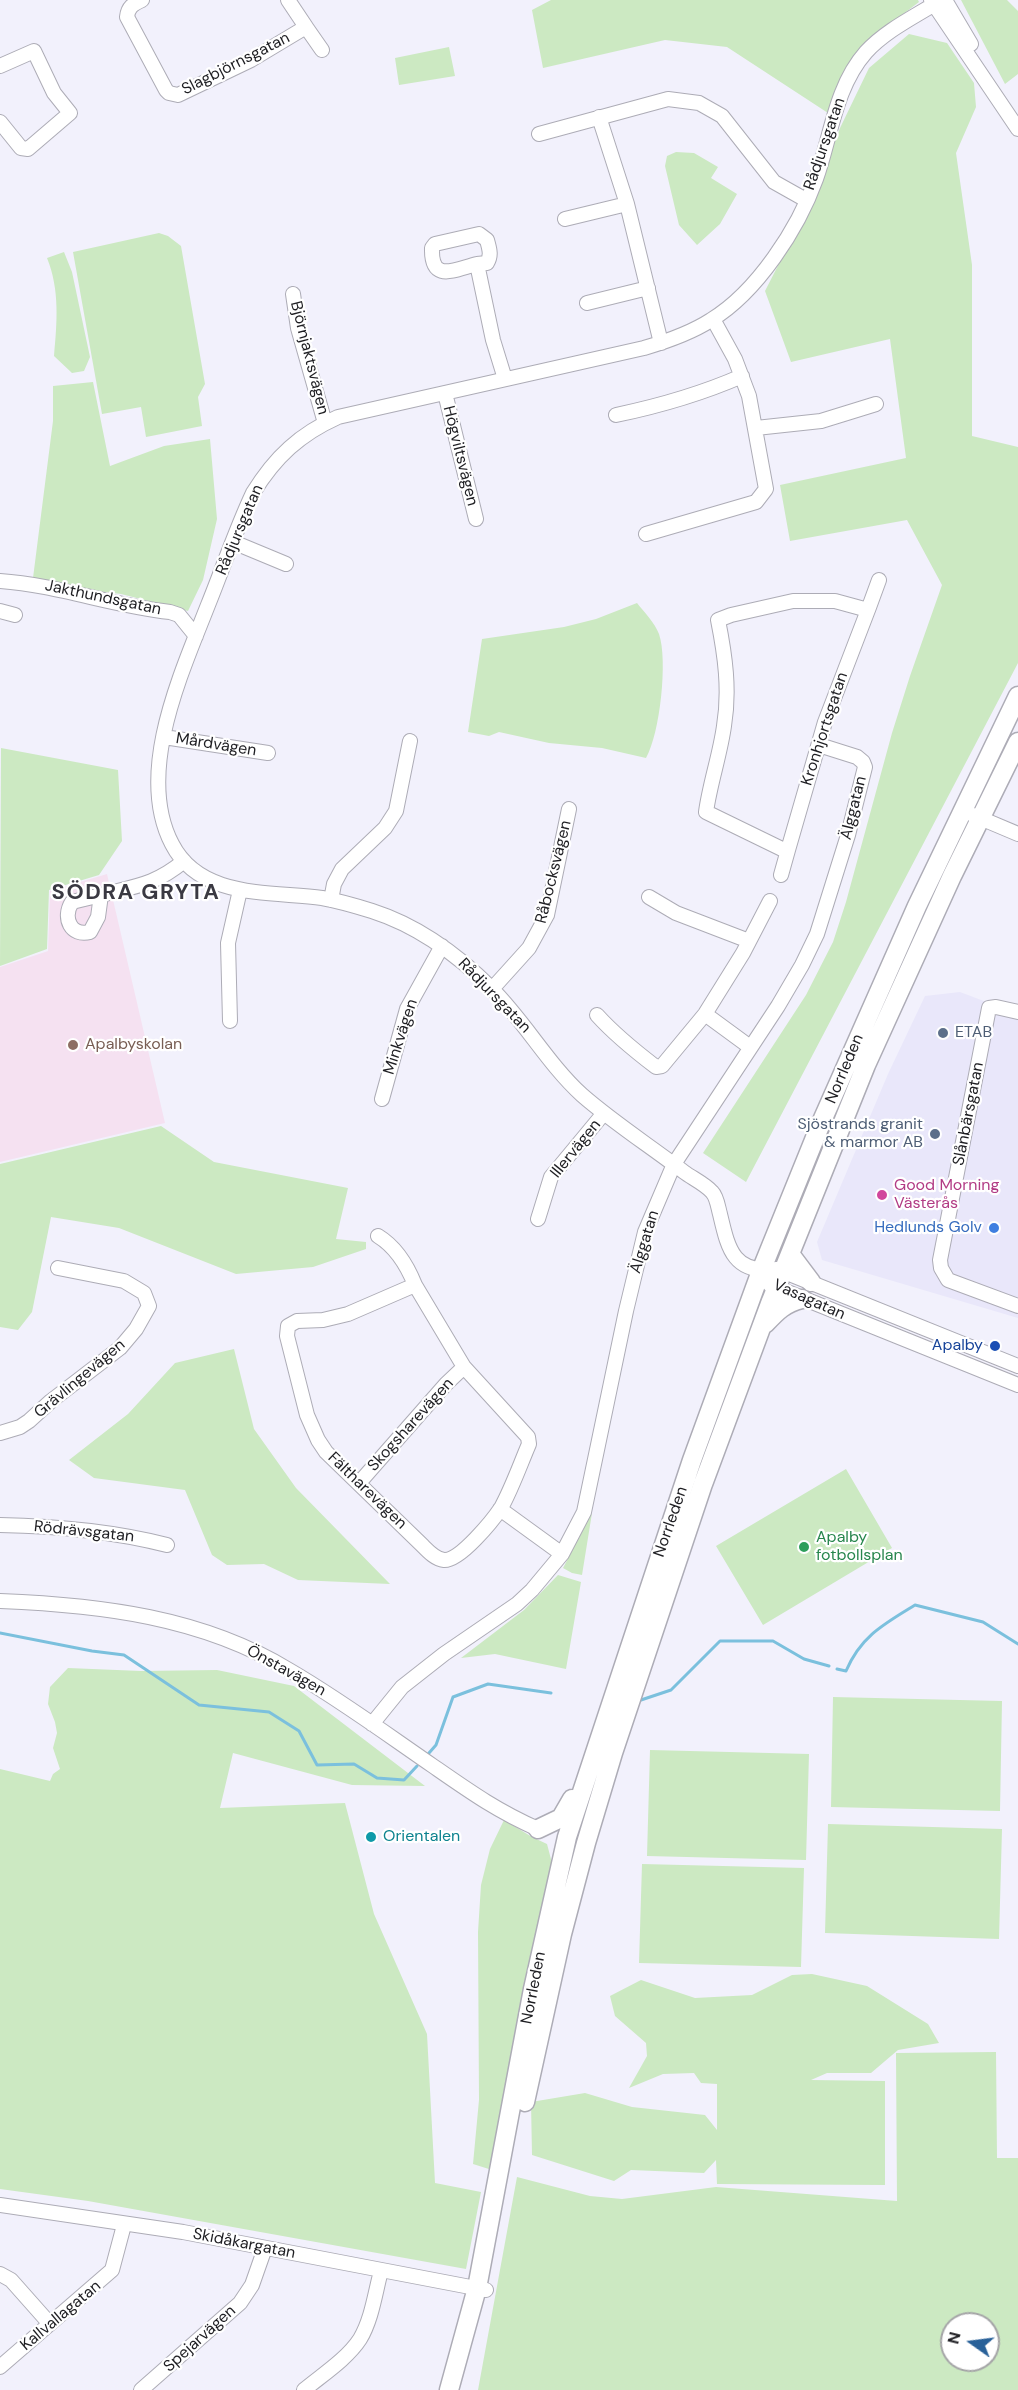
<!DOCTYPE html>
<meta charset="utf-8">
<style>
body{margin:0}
#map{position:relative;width:1018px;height:2390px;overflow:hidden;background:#f2f1fc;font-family:"DM Sans",sans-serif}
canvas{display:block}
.north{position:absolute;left:940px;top:2312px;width:60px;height:60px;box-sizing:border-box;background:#fff;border:2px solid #a5a5a7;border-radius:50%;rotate:284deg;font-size:16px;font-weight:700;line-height:24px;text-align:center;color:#1e1e22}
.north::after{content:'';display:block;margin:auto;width:21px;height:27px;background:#296199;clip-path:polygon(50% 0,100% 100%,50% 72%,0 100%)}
</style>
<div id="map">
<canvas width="1018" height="2390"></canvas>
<div class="north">N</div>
</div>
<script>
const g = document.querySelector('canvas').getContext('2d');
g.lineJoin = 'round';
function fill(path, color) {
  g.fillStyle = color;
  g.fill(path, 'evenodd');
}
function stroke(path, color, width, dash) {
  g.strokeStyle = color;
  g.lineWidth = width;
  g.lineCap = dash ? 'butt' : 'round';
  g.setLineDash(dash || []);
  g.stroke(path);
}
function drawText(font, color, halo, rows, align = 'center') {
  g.font = font + ' "DM Sans",sans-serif';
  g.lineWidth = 4.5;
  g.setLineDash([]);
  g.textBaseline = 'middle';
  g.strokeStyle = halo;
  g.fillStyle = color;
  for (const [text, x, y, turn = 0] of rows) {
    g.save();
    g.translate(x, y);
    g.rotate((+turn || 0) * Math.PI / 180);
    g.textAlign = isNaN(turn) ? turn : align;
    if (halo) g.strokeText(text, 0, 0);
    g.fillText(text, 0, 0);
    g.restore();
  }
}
const built = new Path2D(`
 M960,992L1018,1014V1318L822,1260L817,1242L888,1074L925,996Z`);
const education = new Path2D(`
 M107,874L165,1123L0,1162V967L48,951L50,891Z`);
const green = new Path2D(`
 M551,0H918L919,2L864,44L828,113L727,47L665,40L543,68L532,10Z
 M961,0H1007L1018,11V74L1005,84Z
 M909,34L947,43L974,83L976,107L956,153L972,265V436L1018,447V663L746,1182L703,1153L806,995L833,942L846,902L892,733L910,676L942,585L907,520L790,541L780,485L906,458L890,339L791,362L765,291L814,195L840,128L869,68Z
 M449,47L455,76L399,85L395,58Z
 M676,152L694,153L718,167L711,178L737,194L720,224L697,245L679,225L665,166L667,156Z
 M159,233L168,236L181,246L205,384L198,397L202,426L146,437L141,407L102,414L73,252Z
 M64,252L72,272L90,357L84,371L72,373L54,356C57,323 60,290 47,258Z
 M93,382L110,466L164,446L210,439L217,519L203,580L188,611L121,594L72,588L33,578L53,421V386Z
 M637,603C644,612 655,623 659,634C668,660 660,734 646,758L602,748L549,743L499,732L489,736L468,732L482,639L564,627L596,619Z
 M1,748L118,770L122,841L99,875L49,890L47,949L0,966Z
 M161,1126L214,1162L348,1188L336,1239L366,1242V1249L313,1267L236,1274L119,1228L51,1217L32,1312L18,1330L0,1327V1164Z
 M234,1349L254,1429L296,1488L390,1584L298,1580L264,1564L227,1565L212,1555L185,1490L94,1478L69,1460L128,1414L175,1363Z
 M846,1469L892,1548L763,1625L716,1546Z
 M592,1513L582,1575L572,1573L563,1568Z
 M558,1575L581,1582L566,1669L495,1654L461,1658L524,1610Z
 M68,1668L141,1671L217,1670L294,1686L425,1786L352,1785L233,1753L220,1808L345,1803L374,1914L427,2034L435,2183L481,2192L466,2269L88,2201L0,2189V1769L50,1781L53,1774L60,1769L53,1748L57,1733L55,1722L48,1704L50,1687Z
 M833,1697L1002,1701L1000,1811L831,1807Z
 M650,1750L809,1754L806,1860L647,1856Z
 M504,1820L532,1837L547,1844L552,1863L492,2170L473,2164L479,2100L478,1932L481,1885L490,1849Z
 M828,1824L1002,1829L999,1939L825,1933Z
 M642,1864L804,1868L801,1967L639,1963Z
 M812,1974L867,1986L928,2024L939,2043L898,2050L871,2073H827L811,2080L885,2081V2185L717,2184L716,2160L704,2173L631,2170L614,2181L532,2155L531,2102L585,2093L632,2107L705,2115L717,2130V2084L701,2083L694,2073L663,2074L629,2088L647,2056L646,2043L615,2016L610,1996L641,1980L695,1998L752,1995L792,1975Z
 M996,2052L997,2158H1018V2390H478L517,2177L590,2196L622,2199L716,2187L897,2201L896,2053ZM952,2324H988V2360H952Z`);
const stream = new Path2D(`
 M0,1633L92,1651L124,1655L199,1705L269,1712L299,1731L317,1765L354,1764L377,1778L404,1780L417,1766
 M837,1669L846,1671C861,1636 884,1624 915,1605L983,1622L1018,1644
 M641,1700L671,1690L720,1641H773L804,1659L829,1666
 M429,1753L436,1745L453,1697L488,1684L551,1693`);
const minor = new Path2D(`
 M142,0C133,4 128,7 127,17L166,90L169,93L178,95L251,60L306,27L288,0
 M931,0L1018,129
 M941,0C916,16 886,30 866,52C835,87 831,137 816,179C798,229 757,292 711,320C691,333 668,341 644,348L338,417C300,434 275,457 253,493C236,529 223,568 208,605C181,674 135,773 172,844C200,899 270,891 322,898C339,901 356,906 372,911C419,926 458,955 492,989C525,1022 548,1064 582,1095C614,1123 650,1146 684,1172C692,1178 705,1184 712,1192C717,1197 718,1207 720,1214C728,1248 733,1275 777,1269L1018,1366
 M945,0L971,44
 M306,27L322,50
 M0,66L34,51L54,93L70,113L28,149L21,148L0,122
 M599,117L627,204L661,343
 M539,134L668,99L699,103L722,116L774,182L806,200
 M565,219L627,204
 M477,264C453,270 431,283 432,248L435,244L479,234L487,240C489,248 492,255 487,263L477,264L493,340L505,379
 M293,294L298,328L325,423
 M587,303L648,288
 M445,393L476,519
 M616,415C659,406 701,394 742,376
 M756,428L821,421L876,404
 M646,534L756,502L766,489L749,396L735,359L713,319
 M233,542L286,564
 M0,581C58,585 112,606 170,612L179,615L196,636
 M793,601H835L868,610L825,722L788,850H784L706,812C710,783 720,755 724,726C730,690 725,655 718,620L731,615Z
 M868,610L879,580
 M0,611L15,615
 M164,737L268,753
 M973,815L1018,834
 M781,875L788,850
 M101,895L72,902C62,918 71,937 90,932L98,917L101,895C136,886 155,885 184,861
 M649,897L676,913L749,941
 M331,900L334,884L342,869L385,828L396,811L410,741
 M492,989L529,948L547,915L569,809
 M1018,1012L996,1007L989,1008L940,1260L941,1268L948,1280L1018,1306
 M705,1014L750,1047
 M597,1015C615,1035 635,1051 656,1067L662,1066L705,1014L743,953L770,901
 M230,1021L228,943L240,890
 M382,1099L407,1009L442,946
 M538,1219L551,1177L604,1113
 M378,1236C396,1247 407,1265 415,1285
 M761,1271L770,1285L1018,1385
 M415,1285L464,1367L528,1437L529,1444C520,1465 512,1488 501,1508C493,1520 460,1561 444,1560C435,1559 428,1551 422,1545L326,1452L318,1440L307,1415L287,1336L288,1326L297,1321L323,1320L348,1314Z
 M0,1433L20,1427L29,1421L51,1401L120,1348L136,1329L149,1306L144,1293L124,1281L58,1268
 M359,1483L446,1384L464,1367
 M500,1509L562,1554
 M0,1525C57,1526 112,1531 167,1545
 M0,1601C100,1605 202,1617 289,1670C339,1699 385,1733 433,1766C469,1791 497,1811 538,1829
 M372,1724L402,1687L444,1654L517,1604L532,1590L562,1554L584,1512L626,1311L645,1232L674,1164L778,1006L802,965L817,934L848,835L865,767L863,762L857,757L819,745
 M0,2205L183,2232L486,2290
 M0,2274L11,2280L50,2324
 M0,2367L112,2270L124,2225
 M141,2390L240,2303L252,2285L265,2248
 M304,2390C322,2375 347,2359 360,2339C372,2319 375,2293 381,2271`);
const major = new Path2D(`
 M790,1254L811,1282
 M765,1324C777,1311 785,1303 802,1299
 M538,1829L561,1818L572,1799
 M525,2102L562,1934L586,1843L613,1753L703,1484L771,1301L866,1065L952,876L1018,742
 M449,2390L477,2288L533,1989L567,1837L692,1460L761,1271L821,1123L917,906L1018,696`);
const markers = [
 [943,1033,6,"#5c6f8a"],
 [73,1045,6,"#8d6e63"],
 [935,1134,6,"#5c6f8a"],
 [882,1195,6,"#d1479c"],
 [994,1228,6,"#3f7fe0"],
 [995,1346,6,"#1a4fb4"],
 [804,1547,6,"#2e9e5b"],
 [371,1837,6,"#0f9aa8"]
];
const streetNames = [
 ["Slagbjörnsgatan",236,64,-27],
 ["Rådjursgatan",825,144,-71],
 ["Björnjaktsvägen",309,358,76],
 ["Högviltsvägen",460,456,76],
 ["Rådjursgatan",240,530,-67],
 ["Jakthundsgatan",103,598,12],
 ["Kronhjortsgatan",825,729,-72],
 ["Mårdvägen",216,745,9],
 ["Älggatan",854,808,-76],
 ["Råbocksvägen",554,872,-76],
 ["Rådjursgatan",494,996,46],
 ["Minkvägen",401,1037,-72],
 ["Norrleden",845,1069,-67],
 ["Slånbärsgatan",969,1114,-79],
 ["Illervägen",576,1149,-51],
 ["Älggatan",645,1242,-73],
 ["Vasagatan",809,1300,24],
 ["Grävlingevägen",80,1379,-40],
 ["Skogsharevägen",411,1425,-48],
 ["Fältharevägen",367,1491,44],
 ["Norrleden",671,1522,-71],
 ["Rödrävsgatan",84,1532,6],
 ["Önstavägen",286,1671,29],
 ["Norrleden",534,1988,-79],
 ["Skidåkargatan",244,2244,11],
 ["Kallvallagatan",61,2316,-40],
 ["Spejarvägen",200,2339,-42]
];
const serviceNames = [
 ["ETAB",955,1033],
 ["Sjöstrands granit",923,1125,"right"],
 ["& marmor AB",923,1143,"right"]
];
const educationNames = [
 ["Apalbyskolan",85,1045]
];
const hotelNames = [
 ["Good Morning",894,1186],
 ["Västerås",894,1204]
];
const shopNames = [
 ["Hedlunds Golv",982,1228]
];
const transitNames = [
 ["Apalby",983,1346]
];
const leisureNames = [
 ["Apalby",816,1538],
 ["fotbollsplan",816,1556]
];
const cultureNames = [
 ["Orientalen",383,1837]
];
const districtNames = [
 ["SÖDRA GRYTA",136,893]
];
fill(built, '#e9e7fa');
fill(education, '#f5e1f1');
fill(green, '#cce9c2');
stroke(stream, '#7bc0dd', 3);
stroke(minor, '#adacb6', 16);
stroke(major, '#adacb6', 21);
stroke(minor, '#fff', 14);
stroke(major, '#fff', 18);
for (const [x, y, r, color] of markers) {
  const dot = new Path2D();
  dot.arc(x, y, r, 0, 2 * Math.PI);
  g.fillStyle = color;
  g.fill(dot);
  stroke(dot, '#fff', 2);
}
drawText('16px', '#1e1e22', '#fff', streetNames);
drawText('16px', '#4e5e75', '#fff', serviceNames, 'left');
drawText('16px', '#785e54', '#fff', educationNames, 'left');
drawText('16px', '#b23c85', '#fff', hotelNames, 'left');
drawText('16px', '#366cbe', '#fff', shopNames, 'right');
drawText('16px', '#164399', '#fff', transitNames, 'right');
drawText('16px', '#27864d', '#fff', leisureNames, 'left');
drawText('16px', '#0d838f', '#fff', cultureNames, 'left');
g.letterSpacing = '1.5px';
drawText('bold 22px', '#3a3942', '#fff', districtNames);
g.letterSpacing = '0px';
</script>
